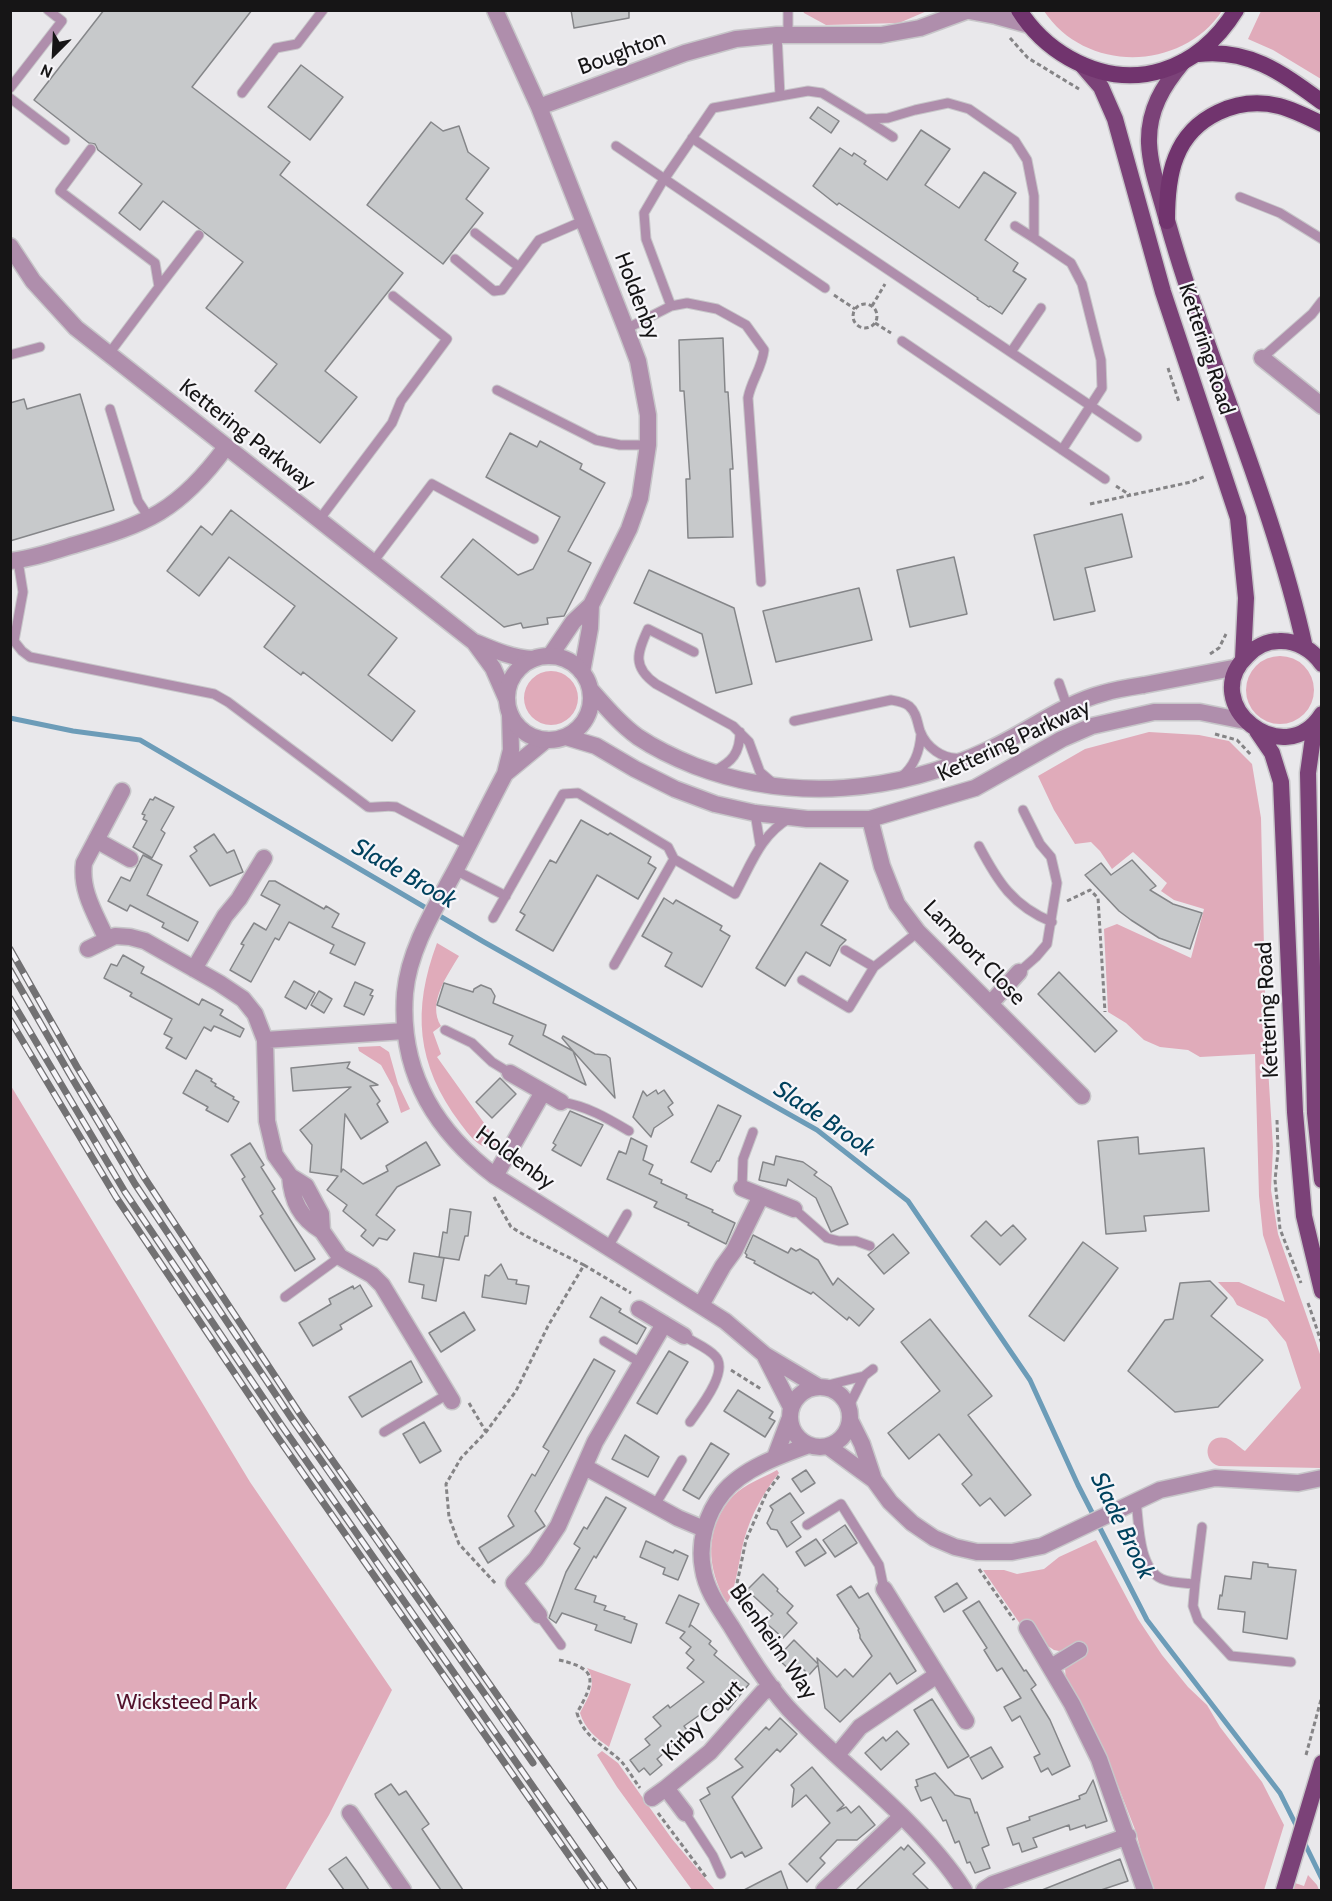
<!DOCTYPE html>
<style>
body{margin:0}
#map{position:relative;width:1332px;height:1901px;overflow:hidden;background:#e9e8eb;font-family:Cabin,sans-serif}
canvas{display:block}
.frame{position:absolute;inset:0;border:12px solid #161516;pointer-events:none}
.north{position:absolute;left:24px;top:24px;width:60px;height:60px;-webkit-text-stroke:4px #f6f5f9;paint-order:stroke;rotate:204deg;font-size:16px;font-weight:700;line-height:24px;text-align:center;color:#161516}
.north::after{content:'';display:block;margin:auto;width:21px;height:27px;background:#161516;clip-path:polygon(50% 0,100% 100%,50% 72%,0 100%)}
</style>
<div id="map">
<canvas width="1332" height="1901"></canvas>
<div class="frame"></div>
<div class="north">N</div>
</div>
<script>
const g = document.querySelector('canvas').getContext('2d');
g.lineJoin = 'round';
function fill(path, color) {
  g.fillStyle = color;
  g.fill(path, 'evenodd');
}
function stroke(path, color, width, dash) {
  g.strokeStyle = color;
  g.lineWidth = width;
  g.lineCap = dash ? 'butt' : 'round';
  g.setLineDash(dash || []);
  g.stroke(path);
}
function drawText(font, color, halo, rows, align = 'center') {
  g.font = font + ' Cabin,sans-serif';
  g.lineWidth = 4.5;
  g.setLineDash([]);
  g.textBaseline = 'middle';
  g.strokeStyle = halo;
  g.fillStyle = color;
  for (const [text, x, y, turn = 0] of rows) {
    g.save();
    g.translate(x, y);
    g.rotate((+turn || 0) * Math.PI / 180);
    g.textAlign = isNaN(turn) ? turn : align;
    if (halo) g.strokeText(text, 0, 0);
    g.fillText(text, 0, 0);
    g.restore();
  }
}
const green = new Path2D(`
 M803,11V10L927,11L899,23L826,25L804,13Z
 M1044,11H1222C1181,72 1085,73 1044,11Z
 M1261,11H1321V79L1273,50L1248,39Z
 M1246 690a34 34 0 1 1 68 0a34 34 0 1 1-68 0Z
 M524 698a27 27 0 1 1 54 0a27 27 0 1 1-54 0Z
 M1149,732L1199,735L1229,741L1252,764L1261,818L1266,1036L1273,1147L1271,1190L1278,1234L1321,1357V1468L1219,1466C1201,1461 1205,1433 1226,1438C1232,1440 1239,1447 1245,1451L1301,1388L1286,1342L1267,1319L1237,1305L1233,1298L1218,1282H1239L1285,1302L1263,1235L1259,1196L1255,1054L1200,1057L1188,1050L1160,1047L1144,1040L1126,1023L1108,1012L1104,929L1117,924L1191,958L1204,909L1174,900L1161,891L1167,883L1133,852L1112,869L1100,851L1091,842L1075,844L1054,810L1038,776L1085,749Z
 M437,943L459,956C447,976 427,1003 441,1026L433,1032L441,1054L437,1057L499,1144L492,1148C477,1148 468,1133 460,1123C416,1064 412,1010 437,943Z
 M380,1046L389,1052L398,1084L410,1109L401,1113L393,1087L381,1065L359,1051L358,1047Z
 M11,1086L250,1482L392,1690L329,1815L285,1890H11Z
 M777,1470L779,1473C763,1493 751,1515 744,1540C740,1554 735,1595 727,1603C706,1568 704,1528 733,1496C745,1484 763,1478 777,1470Z
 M1096,1540L1138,1619L1162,1655L1188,1687L1207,1705L1220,1727L1262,1782L1284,1825L1264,1890H1151L1136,1832L1106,1755L1066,1681L1065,1668L1070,1662L1067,1649L1059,1651L1054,1650L1025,1631L983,1570H1004L1017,1574L1044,1569L1059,1557Z
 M587,1668L631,1684L609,1747C596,1738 585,1729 580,1713C588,1697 598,1684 587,1668Z
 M602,1751L618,1763L672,1839L715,1890H692L617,1787L597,1755Z
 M1308,1875L1317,1885L1319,1890H1293L1295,1883L1304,1886Z`);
const stream = new Path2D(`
 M10,718L73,731L140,740L484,942L817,1130L908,1201L1030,1380L1078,1485L1147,1620L1280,1793L1298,1829
 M1303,1840L1322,1879`);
const building = new Path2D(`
 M104,10H252L192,87L290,162L280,175L403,273L325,371L357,397L320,443L255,391L277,364L206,308L243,262L163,201L140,230L119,213L142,184L98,150L95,144L89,143L34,100Z
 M571,10H629V18L574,28Z
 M301,65L343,97L310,140L268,107Z
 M818,107L839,121L831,133L810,118Z
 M431,122L443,131L459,126L468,152L489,168L466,199L483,213L443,264L367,205Z
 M921,130L950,149L925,185L959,208L984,172L1016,193L985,240L1018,263L1013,271L1026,279L1002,314L990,306L989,307L977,299L978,298L839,203L837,205L813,186L840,148L852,156L854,153L866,161L864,164L887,180Z
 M723,338L725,392H728L733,469H730L733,537L688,538L686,479H690L684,391H680L679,340Z
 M80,394L114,510L10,541V403L24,399L27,409Z
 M510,433L537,447L540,441L582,464L580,469L605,483L568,551L591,563L564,616L547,618L548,624L523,628L521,623L504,627L441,577L473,539L518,575L533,569L560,517L486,477Z
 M231,510L397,638L368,675L415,711L392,741L303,672L301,675L264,647L295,606L229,557L199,596L167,571L201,526L212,535Z
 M1122,514L1132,557L1085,568L1095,611L1054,620L1034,535Z
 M954,557L967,614L910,627L897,570Z
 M649,570L734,608L752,684L716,693L702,634L634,603Z
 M859,588L872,640L776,662L763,611Z
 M155,797L174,807L161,830L165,833L152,858L133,847L147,821L143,819L145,815L142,814L150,799L153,800Z
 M581,820L608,835L610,833L651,857L648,863L656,868L638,899L597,875L553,951L516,930L525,915L520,912L550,860L556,863Z
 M214,834L227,853L234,850L243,872L210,886L190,856L197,851L194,847Z
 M143,855L162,865L147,895L198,922L188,941L162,927L164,923L130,905L127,911L108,901L121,877L130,881Z
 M1132,860L1156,886L1150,890L1173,904L1202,913L1190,949L1159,938L1131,920L1119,911L1085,875L1101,863L1111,875Z
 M820,863L848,881L821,925L846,940L840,946L830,966L806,952L785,986L756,968Z
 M269,881H275L324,909L326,906L339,914L332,927L365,943L355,965L330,953L334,945L289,922L279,940L275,938L251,982L230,970L244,945L241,944L254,923L266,930L280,905L261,895Z
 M664,898L673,904L676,900L722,926L720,930L730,936L702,987L665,966L672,953L642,936Z
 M123,955L144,967L141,973L158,982L199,1005L202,999L223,1010L220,1015L244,1029L240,1037L214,1026L211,1031L204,1027L186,1059L166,1048L172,1038L164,1034L172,1019L130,996L132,993L104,978L111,964L117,966Z
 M1059,972L1117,1031L1095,1052L1038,994Z
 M294,981L315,993L306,1009L285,997Z
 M355,982L373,990L370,995L373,996L364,1015L344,1006Z
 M444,983L473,992L474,989L481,985L491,989L495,996L493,1003L546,1025L543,1035L573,1051L562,1038L563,1036L595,1054L606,1055L610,1058L615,1098L573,1051L586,1085L509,1044L513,1036L437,1005Z
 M319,991L332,999L324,1013L311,1005Z
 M350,1062L347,1068L378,1085L370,1086L380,1101L377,1104L388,1122L361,1139L345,1114L341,1172L343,1169L363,1184L388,1171L386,1166L426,1142L440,1165L397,1187L376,1215L395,1230L387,1240L379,1238L373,1246L361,1236L366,1230L343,1211L347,1205L327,1190L338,1176L310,1172L312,1145L300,1130L351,1087L293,1091L291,1068Z
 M196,1070L212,1079L211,1081L216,1084L215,1086L234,1097L233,1099L239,1102L228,1122L206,1110L208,1107L183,1093Z
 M500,1078L516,1094L492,1118L476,1102Z
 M656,1090L658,1094L664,1090L673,1103L668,1107L673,1115L654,1128L651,1137L633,1117L643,1091L647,1096Z
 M718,1105L741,1116L719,1161H717L711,1172L691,1162Z
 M570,1111L603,1125L581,1166L552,1150L556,1145L553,1143Z
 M1138,1137L1139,1154L1204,1148L1209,1211L1144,1216L1146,1231L1106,1234L1098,1141Z
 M631,1138L647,1146L643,1160L653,1165L649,1174L662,1180L661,1183L687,1195L686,1198L713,1210L712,1212L735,1223L726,1244L688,1225L689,1223L680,1219L654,1207L657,1202L607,1179L619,1151L626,1154Z
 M250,1143L264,1165L261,1167L275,1189L272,1191L315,1259L295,1271L260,1216L263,1214L242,1179L245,1177L231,1155Z
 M776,1156L803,1162L817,1172L814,1175L831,1187L848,1224L831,1232L816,1198L788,1179L786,1186L759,1180L763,1162L774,1165Z
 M450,1209L471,1212L468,1236H465L459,1260L439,1257L443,1232L447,1233Z
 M986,1221L1001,1236L1013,1225L1026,1239L1000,1265L971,1236Z
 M893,1234L909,1253L884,1274L868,1255Z
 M753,1235L788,1253L791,1248L796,1251L800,1249L818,1260L833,1285L838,1278L874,1309L859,1326L849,1317L847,1320L813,1292L811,1294L754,1263L755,1261L746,1257L747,1255L745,1253Z
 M1083,1242L1118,1268L1064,1341L1029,1316Z
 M414,1253L444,1258L436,1301L422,1298L424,1285L409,1282Z
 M501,1264L508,1279L517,1280L516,1284L529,1286L526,1304L482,1297L485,1275L489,1276Z
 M1210,1281L1227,1298L1211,1316L1263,1360L1218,1407L1175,1412L1128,1371L1165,1320L1173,1319L1180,1283Z
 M360,1285L372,1306L340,1325L342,1329L313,1346L299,1323L331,1304L329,1299L353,1286L354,1289Z
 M601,1297L621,1309L619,1312L646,1328L637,1344L590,1317Z
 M464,1312L475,1330L441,1352L429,1333Z
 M930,1319L992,1396L968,1415L1031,1495L1005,1516L990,1498L980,1506L962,1484L972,1475L939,1434L909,1459L888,1433L940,1391L901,1342Z
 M669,1351L688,1362L657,1414L637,1403Z
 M594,1359L615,1371L535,1511L545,1526L488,1563L479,1548L514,1526L508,1516L532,1474L535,1476L549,1451L543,1447Z
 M411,1361L422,1382L362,1417L349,1397Z
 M738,1390L773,1412L769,1418L775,1421L765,1437L724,1411Z
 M424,1422L441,1451L420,1463L403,1434Z
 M625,1435L659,1457L648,1477L612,1459Z
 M711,1443L729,1454L699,1499L683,1490Z
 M806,1470L815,1483L801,1492L792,1479Z
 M790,1493L804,1513L791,1522L801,1537L787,1547L777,1530L771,1529L767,1523L773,1510L770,1506Z
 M606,1497L626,1508L596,1558L594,1556L575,1589L596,1596L594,1602L606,1606L604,1610L625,1617L624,1619L637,1624L631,1643L595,1630L597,1625L562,1613L556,1623L549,1618L566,1572L580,1548L574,1544L584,1527L587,1529Z
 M845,1525L857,1543L835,1557L823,1540Z
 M816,1539L826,1553L805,1566L796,1552Z
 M646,1541L673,1553L675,1550L688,1556L678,1580L663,1574L665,1568L640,1557Z
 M1253,1562L1268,1564V1567L1296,1570L1287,1639L1243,1632L1245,1612L1218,1609L1220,1595L1222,1596L1225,1576L1251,1579Z
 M763,1574L778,1589L777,1591L793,1606L787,1613L797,1623L783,1638L765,1622L773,1614L747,1590Z
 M957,1583L967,1598L944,1612L935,1597Z
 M851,1586L859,1598L868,1593L916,1671L897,1684L890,1673L840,1722L825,1708L818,1665L809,1675L802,1668L795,1675L777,1658L794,1640L818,1664L817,1658L837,1677L845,1669L853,1677L872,1656L860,1638V1635L858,1630L859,1629L837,1595Z
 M679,1595L699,1604L689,1627L691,1625L711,1641L709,1644L717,1651L714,1655L749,1684L728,1710L718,1702L684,1726L688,1732L657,1759L662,1765L650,1775L644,1768L639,1772L630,1760L650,1745L645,1739L661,1726L653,1717L668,1705L670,1708L704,1682L687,1668L694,1660L686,1653L691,1647L680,1638L685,1632L666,1623Z
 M979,1601L1024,1671L1026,1670L1036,1685L1031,1689L1050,1720L1070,1766L1052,1775L1048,1768L1041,1772L1034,1757L1040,1754L1020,1716L1012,1721L1004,1707L1021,1698L1002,1668L997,1671L984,1650L987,1648L963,1611Z
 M932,1699L969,1756L948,1768L914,1710Z
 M780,1718L797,1734L780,1752L777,1749L732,1797L762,1848L745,1857L742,1852L731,1858L700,1800L710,1794L707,1788L743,1767L735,1759L766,1727L769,1730Z
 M897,1731L909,1744L881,1770L865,1753L883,1737L886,1741Z
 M991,1747L1003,1767L982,1779L970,1758Z
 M812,1767L844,1805L837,1811L846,1807L851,1813L859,1806L875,1825L857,1840H837L820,1858L825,1863L807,1882L789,1864L830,1823L806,1795L792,1807L794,1789L791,1785Z
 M935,1773L955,1795L970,1799L975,1813L977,1812L989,1845L982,1848L990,1868L975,1873L970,1862L967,1863L959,1841L955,1843L946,1820L943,1821L931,1797L921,1801L915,1787L918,1786L916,1780Z
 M1093,1780L1107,1821L1086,1828L1085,1825L1070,1830L1069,1825L1033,1838L1037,1847L1022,1852L1019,1843L1013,1845L1007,1828L1030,1820L1029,1817L1080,1799L1079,1796L1086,1793Z
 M391,1784L399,1795L406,1791L429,1824L422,1829L463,1890H441L376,1797L375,1794Z
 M908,1845L925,1863L913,1874L929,1890H856L901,1847L904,1850Z
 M346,1857L357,1872L369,1890H344L329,1869Z
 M1120,1859L1128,1881L1101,1890H1042Z
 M781,1871L788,1890H744Z`);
const path = new Path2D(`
 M1010,38L1028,58L1079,89
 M834,295L855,309
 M853 316a12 12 0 1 1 24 0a12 12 0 1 1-24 0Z
 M872,306L885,284
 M875,323L891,333
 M1168,368L1179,402
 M1116,486L1130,495
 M1090,504L1191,482L1206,476
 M1210,654L1219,648L1226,634
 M1215,734L1237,740L1252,756
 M1067,901L1090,890L1098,898L1105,1012
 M1277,1120L1278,1152L1275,1180L1280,1229L1301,1283
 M494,1197L511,1227L526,1236L584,1265L548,1326L516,1391L486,1432L461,1458L446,1484L449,1517L459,1544L497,1585
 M584,1265L631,1293
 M1308,1303L1322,1344
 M731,1370L761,1389
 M469,1403L486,1432
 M979,1569L1014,1620
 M734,1598L746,1540L767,1492L779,1476
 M559,1660C600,1669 594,1682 577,1713C584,1738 604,1745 621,1761C628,1769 634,1780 640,1788
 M1306,1755L1322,1696
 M658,1813L706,1877`);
const service = new Path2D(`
 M788,10V35
 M777,35L780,96
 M10,88L62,21L48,10
 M242,93L276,48L297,44L323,10
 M10,98L65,140
 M865,119L893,137
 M692,138L1137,437
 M616,146L825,288
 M91,149L60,191L155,263L159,287L108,355
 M1240,197L1280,213L1322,239
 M1015,226L1034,238
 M475,233L519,267
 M455,259L494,291L502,290L539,240L583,221
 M159,287L199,235
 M671,306L646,239L644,213L661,184L713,108L808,91L822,93L865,119L888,118L915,110L948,103L969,109L1015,141L1027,160L1034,196V238L1071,263L1082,284L1101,360L1102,388L1062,450
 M626,329L671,306L687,303L717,309L746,325L764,350C762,368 751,381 748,398L761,582
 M902,341L1105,479
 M1011,352L1041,308
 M10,355L40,347
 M1262,358L1312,314L1322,301
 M497,390L596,440L620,445H648
 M110,409L138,501L150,519
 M319,520L392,423L401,401L447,339L393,296
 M18,561L23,592L14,641L22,651L30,657L214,694L228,702L368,807C378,808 386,805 396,807L468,845
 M373,562L432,484L534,539
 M694,652L648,629C637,653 632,667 656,684L733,726L749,742L760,772L774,784
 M1059,683L1067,706
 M794,721L891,700C897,701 904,702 909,706C917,713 917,722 920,731C926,747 943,760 960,758
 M714,771C732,762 740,753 740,732
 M901,777C914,767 920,750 921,734
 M755,813L760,844
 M979,846C998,882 1013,906 1052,922
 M455,870L506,896
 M493,918L563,794L578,793L668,847L674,859L735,894C751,865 760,835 790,818
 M845,950L874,967
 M614,965L674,859
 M1019,972L1036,957L1047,944L1057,883L1051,857L1040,844L1023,810
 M802,980L849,1008L874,967L918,932
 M445,1030L472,1043L492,1062L510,1073
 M561,1102C587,1106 607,1118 629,1131
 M742,1188L743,1159L753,1132
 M794,1209L827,1238L839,1241H856L870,1246
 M608,1247L627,1214
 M285,1297L340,1257
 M684,1336C693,1342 708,1348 715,1356C730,1371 699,1409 690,1422
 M604,1341L641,1363
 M824,1386L864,1376
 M849,1406L864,1376L873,1369
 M384,1432L448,1394
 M1136,1500C1139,1523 1138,1568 1162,1579C1171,1583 1185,1583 1195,1584L1193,1606L1198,1620L1231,1656L1291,1662
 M655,1505L682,1460
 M807,1525L841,1504L879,1565L884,1589
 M1195,1584L1202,1527
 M539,1615L561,1645
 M685,1813L713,1856L721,1874`);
const minor = new Path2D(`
 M495,10L539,107L626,329L638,361L648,415V445L640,498L629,529L591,605L573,622L550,656
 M969,11L996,16L1029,25
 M539,107L685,53L736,39L777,35H881L920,28L969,10
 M10,246L33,281L76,328L474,642L493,668L507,700
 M1262,358L1322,406
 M10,561C32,559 53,551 74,545C147,524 179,511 226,447
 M475,642C494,650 512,658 533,659
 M582,672L590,628L591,605
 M510,714L511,750L505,774C488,806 472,839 455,871C435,908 409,949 405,993C399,1071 434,1130 495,1176L725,1321L765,1355L817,1386
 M506,773L546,740
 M870,819L882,866L897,904L918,932L1082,1096
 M96,840L130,859
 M107,940C96,915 80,891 84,863L122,791
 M88,949L115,936L130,937L145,941L219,983L243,999L255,1014L265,1040L267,1121L275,1155L290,1176L306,1186L321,1214L322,1231L340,1257L372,1275L382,1285L452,1401
 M194,969L225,916L239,899L264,858
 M990,1004L1019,972
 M265,1040L405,1031
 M510,1073L561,1102
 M290,1176C292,1201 300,1218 322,1231
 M495,1176L543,1092
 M742,1188L794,1209
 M701,1305L723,1266L734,1251L761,1196
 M639,1309L684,1336
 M765,1356L791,1407
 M790 1417a30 30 0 1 1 60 0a30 30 0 1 1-60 0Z
 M850,1420L862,1444L874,1480
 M809,1445C781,1455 742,1469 723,1493C706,1514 698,1543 703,1569C706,1590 720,1609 731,1626C748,1654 766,1683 788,1708C824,1747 866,1780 903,1817C926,1840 947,1863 964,1890
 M829,1447L874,1480L890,1502L912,1523L934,1538L955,1547L977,1552H1012L1042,1546L1160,1490L1215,1478L1298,1483L1322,1478
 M775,1457L789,1420
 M585,1467L678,1518L704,1529
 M884,1589L966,1721
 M539,1615L514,1583L536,1559L558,1526L595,1442L664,1324
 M1027,1628L1072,1704L1099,1759L1145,1890
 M1051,1667L1079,1650
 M837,1755L860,1727L937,1675
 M652,1798L666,1788
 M350,1813L403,1890
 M685,1813L666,1788L710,1752L763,1692L773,1688
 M824,1890L902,1816
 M984,1890L993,1884L1128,1836`);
const tertiary = new Path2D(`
 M507 698a42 42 0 1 1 84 0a42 42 0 1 1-84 0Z
 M590,689C605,706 620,724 638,737C656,749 675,758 695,766C792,803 897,793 990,749C1029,731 1062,704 1104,693C1117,689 1131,687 1144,685C1176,679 1207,673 1238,667
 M566,737L596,746L635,769L675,789L715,804L755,813L807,819H870L975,788L1062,739L1092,726L1154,712H1200L1245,721`);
const primary = new Path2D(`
 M1183,62C1163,86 1148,110 1149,143C1150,165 1157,185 1163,206C1173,242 1184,279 1197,314C1235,424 1280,534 1305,648
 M1082,65L1101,87L1115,119L1163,292L1238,518L1246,598L1243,659
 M1322,664C1313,650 1296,640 1279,641C1267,641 1255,647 1247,656C1197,703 1284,774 1322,714
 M1315,723L1308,773L1315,1113L1322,1180
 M1257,731L1272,753L1281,782L1295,1112L1304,1216L1322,1291
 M1284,1890L1322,1763`);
const trunk = new Path2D(`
 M1019,10C1032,31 1048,46 1069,58C1133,94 1198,71 1236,10
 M1198,54C1249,48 1282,73 1322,102
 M1167,221C1167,199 1168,177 1176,157C1192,116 1238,96 1279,106C1294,110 1308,117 1322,124`);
const rail = new Path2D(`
 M10,949L77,1067L144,1177L300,1414L634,1890
 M10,970L69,1073L135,1184L292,1419L533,1763
 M10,998L125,1192L282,1426L605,1890
 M10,1020L116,1197L274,1432L593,1890`);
const streetNames = [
 ["Boughton",622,53,-20],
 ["Holdenby",637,296,69],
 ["Kettering Road",1206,349,72],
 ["Kettering Parkway",247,435,38],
 ["Kettering Parkway",1014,741,-25],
 ["Lamport Close",974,953,46],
 ["Kettering Road",1268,1010,-93],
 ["Holdenby",515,1158,36],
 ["Blenheim Way",773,1642,55],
 ["Kirby Court",703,1721,-45]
];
const parkNames = [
 ["Wicksteed Park",187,1703]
];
const waterNames = [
 ["Slade Brook",404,874,30],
 ["Slade Brook",824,1119,34],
 ["Slade Brook",1122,1526,64]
];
fill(green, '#e0abba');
stroke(stream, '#6c9cb8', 5);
fill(building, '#c7c9cb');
stroke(building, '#858689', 1.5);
stroke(service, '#c7c6c9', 11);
stroke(minor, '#c7c6c9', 19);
stroke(tertiary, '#c7c6c9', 19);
stroke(primary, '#c7c6c9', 19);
stroke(trunk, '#c7c6c9', 19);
stroke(path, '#858486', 3, [4.5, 3]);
stroke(service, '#af8eac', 9);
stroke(minor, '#af8eac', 16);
stroke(tertiary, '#af8eac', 16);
stroke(primary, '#7b4278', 16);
stroke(trunk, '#71346e', 16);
stroke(rail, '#727173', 7);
stroke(rail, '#f6f5f9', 4.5, [14]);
drawText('22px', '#161516', '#f6f5f9', streetNames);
drawText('22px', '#52132c', '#f6f5f9', parkNames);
drawText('italic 24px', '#00425e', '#f6f5f9', waterNames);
</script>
